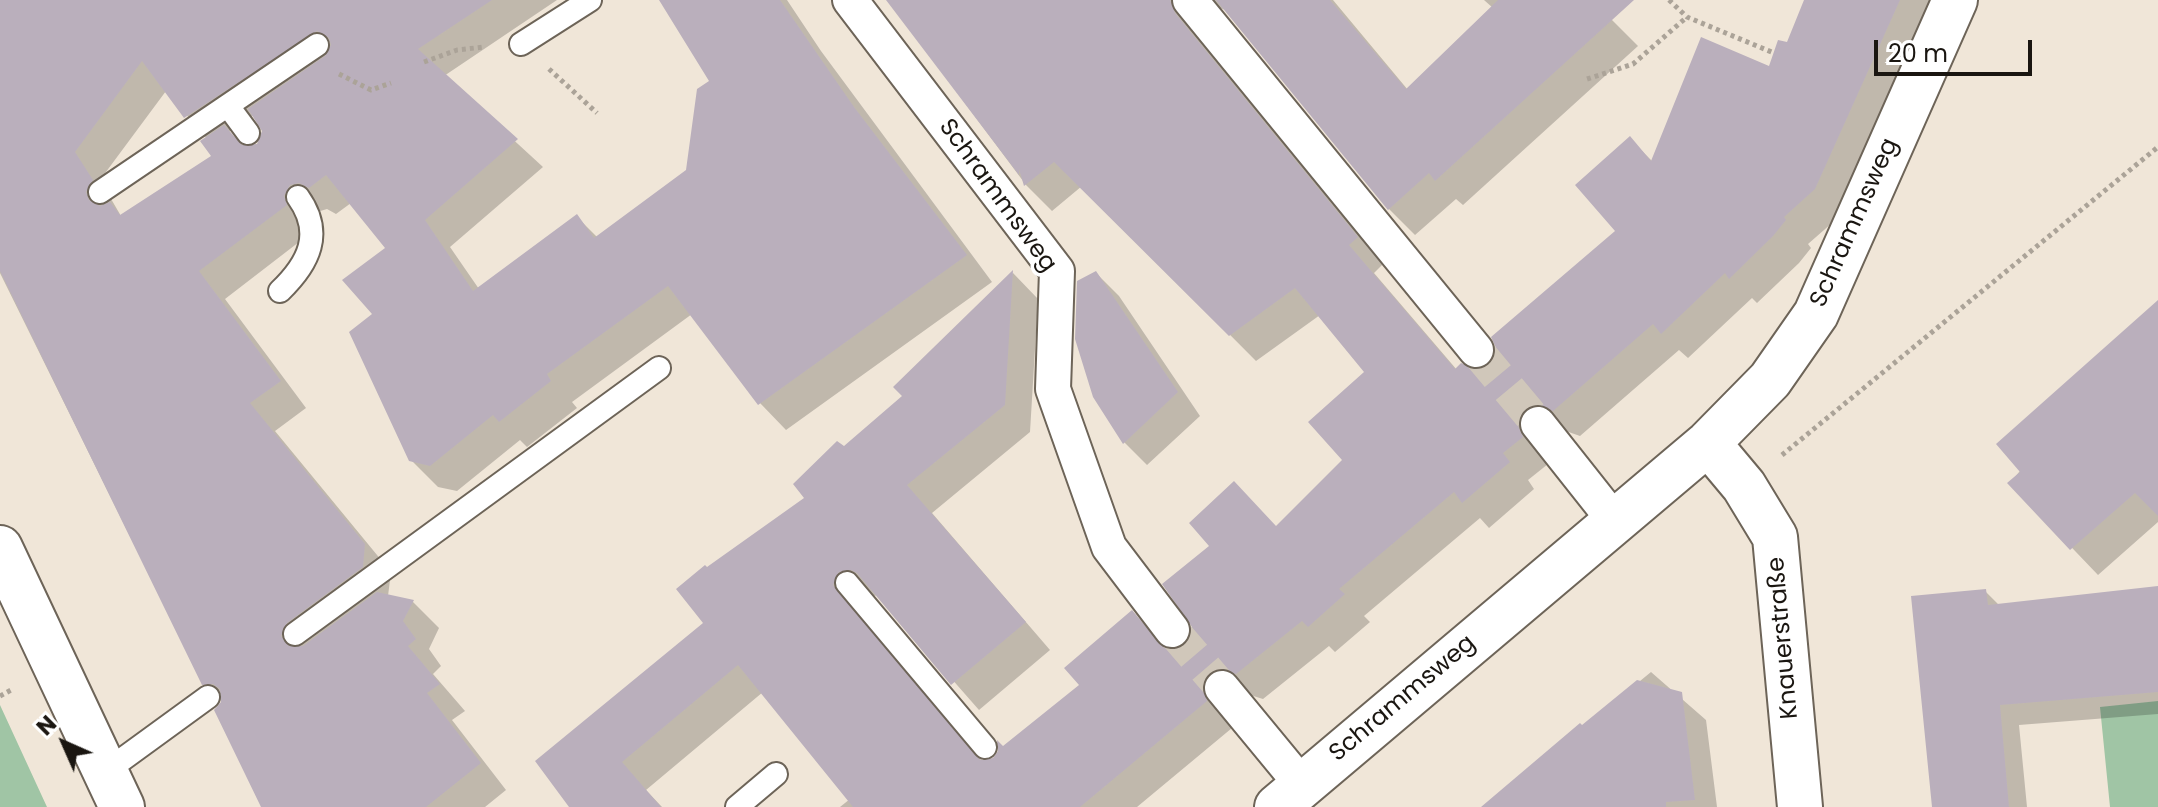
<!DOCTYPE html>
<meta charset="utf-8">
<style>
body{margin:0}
#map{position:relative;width:2158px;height:807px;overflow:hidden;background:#f0e6d8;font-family:Poppins,sans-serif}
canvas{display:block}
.north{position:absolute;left:24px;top:703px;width:80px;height:80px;-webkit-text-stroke:6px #fff;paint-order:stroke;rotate:315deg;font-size:22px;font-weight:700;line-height:32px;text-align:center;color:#1a1611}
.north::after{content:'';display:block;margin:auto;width:28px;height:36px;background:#1a1611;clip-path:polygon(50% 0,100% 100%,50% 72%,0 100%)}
.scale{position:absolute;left:1874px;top:40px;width:158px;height:36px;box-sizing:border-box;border:4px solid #1a1611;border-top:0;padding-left:10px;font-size:24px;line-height:28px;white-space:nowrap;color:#1a1611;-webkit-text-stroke:6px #fff;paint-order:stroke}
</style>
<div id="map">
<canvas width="2158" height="807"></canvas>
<div class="north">N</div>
<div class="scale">20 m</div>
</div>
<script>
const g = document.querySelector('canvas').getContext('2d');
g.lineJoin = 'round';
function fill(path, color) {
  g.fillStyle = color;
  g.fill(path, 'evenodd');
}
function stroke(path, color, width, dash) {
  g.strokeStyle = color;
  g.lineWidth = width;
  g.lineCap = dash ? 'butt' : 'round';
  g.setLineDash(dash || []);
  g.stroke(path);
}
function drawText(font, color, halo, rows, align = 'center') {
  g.font = font + ' Poppins,sans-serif';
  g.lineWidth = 7;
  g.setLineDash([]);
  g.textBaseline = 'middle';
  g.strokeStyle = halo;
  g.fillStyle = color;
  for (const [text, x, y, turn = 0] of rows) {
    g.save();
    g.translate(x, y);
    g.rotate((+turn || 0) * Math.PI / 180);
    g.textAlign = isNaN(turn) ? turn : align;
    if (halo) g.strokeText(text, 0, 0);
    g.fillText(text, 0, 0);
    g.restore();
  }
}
const green = new Path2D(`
 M2158,701V807H2110L2100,707Z
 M0,705L47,807H0Z`);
const shadow = new Path2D(`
 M0,0H557L444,76L543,167L450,247L479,289L577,217L598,238L688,171L712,81L662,0H787L821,51L992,282L786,430L760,403L692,314L572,402L577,408L527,447L520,440L457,491L438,487L411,460L375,314L388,248L351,203L336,214L327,209L317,212L312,232L225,299L306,408L275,431L391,572L388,596L413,602L439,628L429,649L441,666L433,674L465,711L452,720L506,790L485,807H265L223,703L203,684L0,273ZM166,91L207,139L214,156L121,216L100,180ZM254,115L264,130L258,146L244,147L229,132Z
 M888,0H1333L1408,90L1493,8L1484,0H1592L1638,46L1463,205L1456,199L1415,235L1389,209L1226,10L1213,6L1196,30L1200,41L1383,264L1374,273L1457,370L1478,372L1491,366L1498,348L1618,231L1630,139L1653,162L1770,68L1788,45L1807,0H1936L1840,216L1808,244L1811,248L1799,263L1757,303L1752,298L1688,358L1679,350L1580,436L1563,430L1544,454L1548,464L1528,480L1534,489L1489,528L1480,518L1364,616L1370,622L1335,652L1329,646L1263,699L1247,694L1228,718L1232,728L1137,807H840L850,799L763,692L646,790L662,807H572L706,623V570L807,498L844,449L905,396L896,387L1013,273L1038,299L1030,432L932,513L1050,650L979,710L878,595L865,598L858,612L984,762L996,759L1003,749L1082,686L1132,613L1168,651L1186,647L1277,528L1345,460L1367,373L1320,315L1256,361L1082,186L1052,211L1026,185ZM1228,662L1229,666L1211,674V670Z
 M1096,273L1119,296L1200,416L1147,465L1124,442Z
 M2158,303V522L2098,575L2010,483Z
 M2158,588V714L2019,725L2027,807H1934L1985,591L2000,606Z
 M1651,672L1706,720L1717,807H1486Z`);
const building = new Path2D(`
 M0,0H492L418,49L518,139L425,220L473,291L577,214L594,238L686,170L697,89L709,81L659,0H780L854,107L967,255L758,405L668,286L547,374L551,381L499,422L493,415L430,466L409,461L349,332L372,314L342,280L385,248L326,175L309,188L299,183L290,185L284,196L287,205L199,271L281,381L250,403L365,544L363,567L287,623L281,636L289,646H303L377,592L414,600L403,621L416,639L408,646L440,684L427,693L481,763L426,807H261L214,710L221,702L220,689L213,684L202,685L0,271ZM317,31L329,38L331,45L325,56L248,109L262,131L257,144L242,145L224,125L200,141L211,156L120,215L110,202L100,206L89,200L86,192L93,180L75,152L142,61L184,118Z
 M886,0H1170L1175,13L1358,237L1349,245L1455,369L1461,363L1478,370L1494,358L1496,348L1491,337L1615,231L1575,185L1630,136L1651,161L1701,37L1769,66L1778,40L1787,42L1804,0H1900L1815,189L1784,217L1786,220L1773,236L1729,279L1725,273L1661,334L1653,324L1553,411L1536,404L1525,409L1518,426L1523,437L1503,453L1510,462L1462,503L1454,492L1339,589L1345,594L1308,627L1302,621L1236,674L1219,668L1210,672L1203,682L1207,701L1080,807H853L738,665L622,762L661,807H569L535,761L703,623L676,589L705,565L707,567L804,498L793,484L837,441L844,446L902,396L893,387L1013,270L1005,405L907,485L1026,622L951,685L857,573L851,570L839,572L833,585L980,760L993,758L998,751L997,740L1003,746L1079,685L1064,668L1132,610L1164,648L1174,650L1185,645L1192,627L1162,584L1209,546L1189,523L1234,481L1276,526L1342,460L1308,422L1364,372L1295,288L1229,336L1054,162L1024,186L1019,169V175Z
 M1216,0H1330L1406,89L1498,0H1634L1435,181L1429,173L1388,210Z
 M1096,271L1178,392L1123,444L1093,397L1075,339L1077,281Z
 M2158,300V516L2135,493L2070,550L2007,483L2020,472L1996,444Z
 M2158,586V692L2000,705L2009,807H1932L1911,596L1986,589L1988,605Z
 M1637,680L1682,692L1695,800L1666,802V807H1481L1580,723L1582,725Z`);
const pedestrianTunnel = new Path2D(`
 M1476,350L1538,424
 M1172,630L1222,688`);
const path = new Path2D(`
 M1669,0L1687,17L1774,53
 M424,62L457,50L484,47
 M549,69L597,113
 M339,74L371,90L391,83
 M1587,79L1633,64L1687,17
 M1782,455L2158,147
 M0,696L13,689`);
const service = new Path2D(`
 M521,44L590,0
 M228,106L248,133
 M100,192L317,45
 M280,291C309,263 324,233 298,197
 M847,583L985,747
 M295,634L659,368
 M105,772L208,697
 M737,807L776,774`);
const pedestrian = new Path2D(`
 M850,0L1057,271L1053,389L1109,547L1172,630
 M1190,0L1476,350
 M1538,424L1614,520
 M1222,688L1302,785`);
const minor = new Path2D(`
 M1708,443L1744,486L1775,537L1800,807
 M1277,807L1708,443L1770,380L1816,314L1955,0`);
const tertiary = new Path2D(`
 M0,548L122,807`);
const streetNames = [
 ["Schrammsweg",997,196,54],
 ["Schrammsweg",1855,223,-66],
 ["Knauerstraße",1784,638,-95],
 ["Schrammsweg",1403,699,-40]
];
fill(green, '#a0c5a5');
fill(shadow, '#0003');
fill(building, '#baafbc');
stroke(pedestrianTunnel, '#d0c7ba', 34, [34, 17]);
stroke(service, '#6d6458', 26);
stroke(pedestrian, '#6d6458', 38);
stroke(minor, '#6d6458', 48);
stroke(tertiary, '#6d6458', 48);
stroke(path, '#aba398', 5, [4, 4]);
stroke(service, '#fff', 22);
stroke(pedestrian, '#fff', 34);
stroke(minor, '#fff', 44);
stroke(tertiary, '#fff', 44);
drawText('24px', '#1a1611', '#fff', streetNames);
</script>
